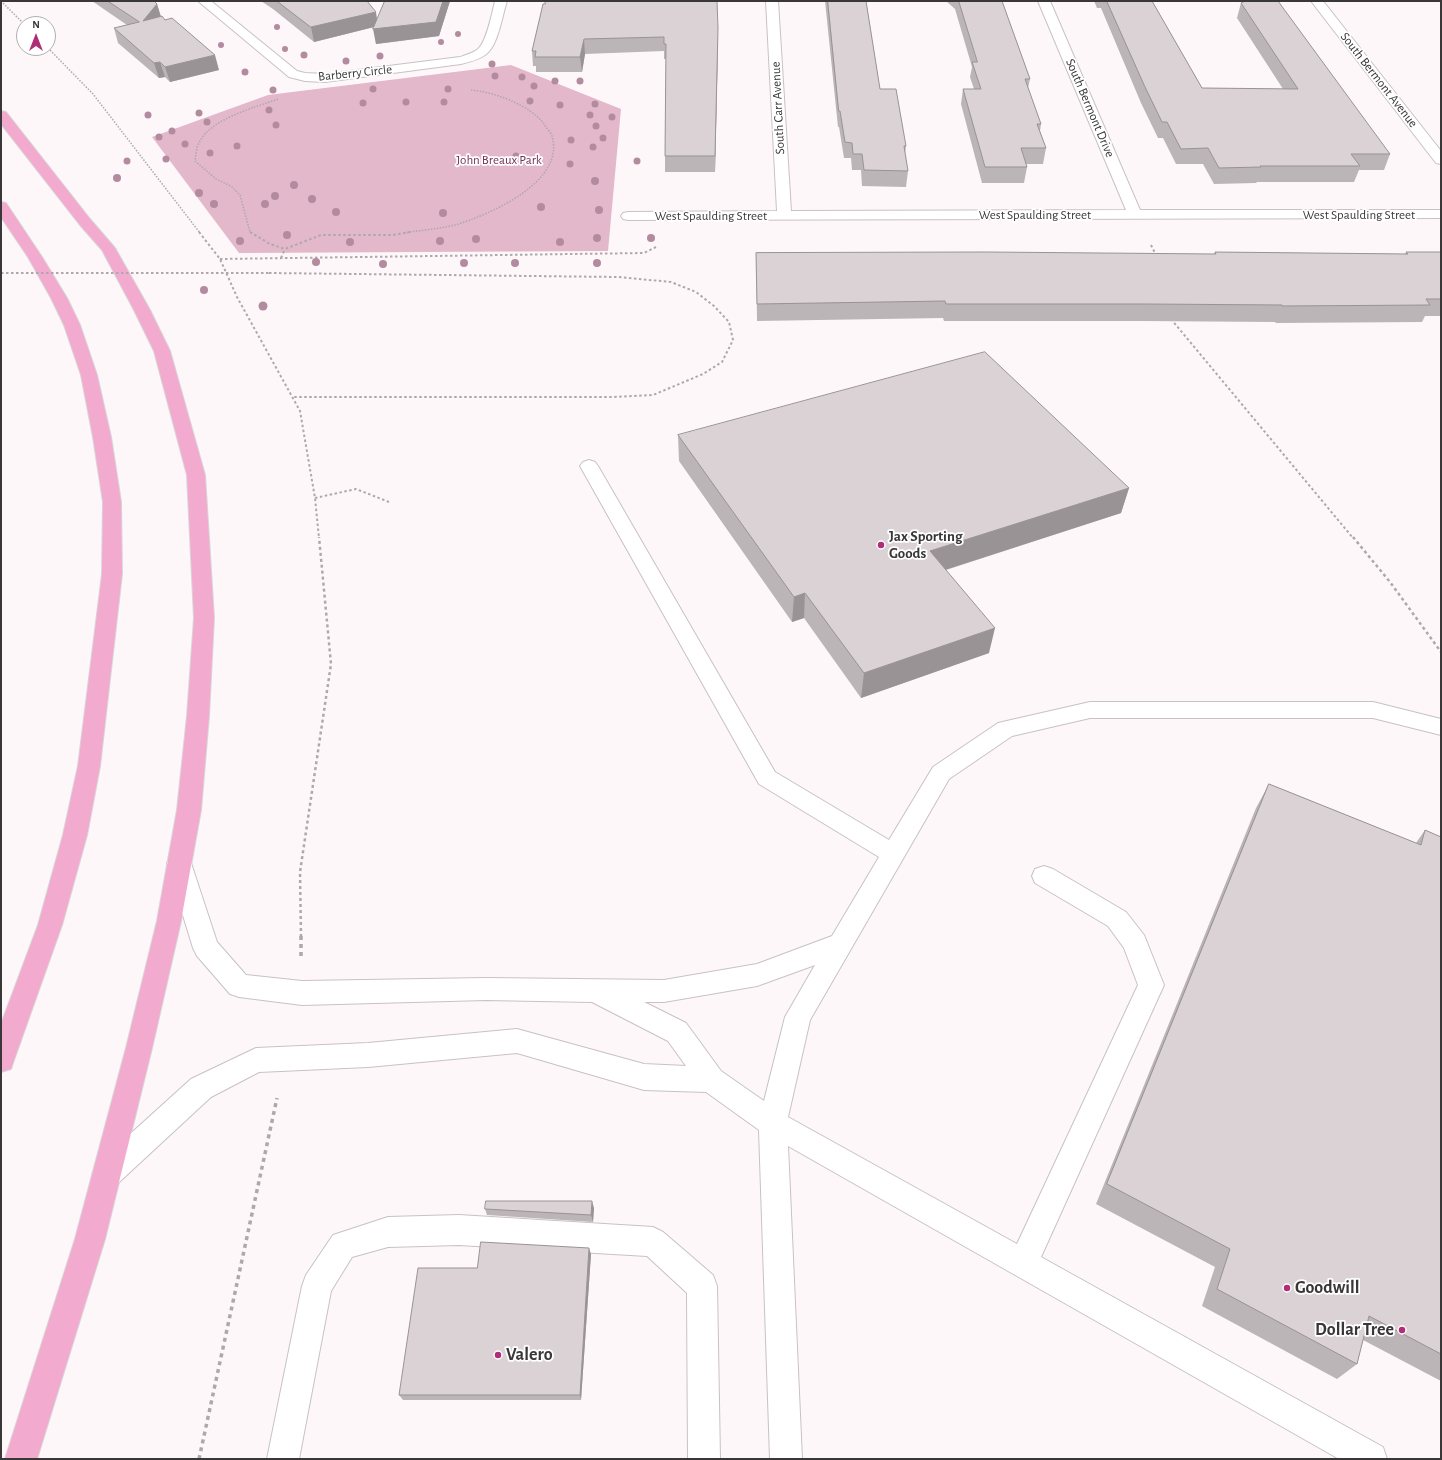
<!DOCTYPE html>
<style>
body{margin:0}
#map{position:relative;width:1442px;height:1460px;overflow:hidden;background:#fef7fa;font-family:"Alegreya Sans",sans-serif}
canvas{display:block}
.frame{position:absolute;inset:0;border:2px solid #3a3738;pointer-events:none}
.north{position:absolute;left:16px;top:16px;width:40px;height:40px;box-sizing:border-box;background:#fff;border:1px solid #b0afaf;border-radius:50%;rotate:0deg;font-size:11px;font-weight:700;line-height:16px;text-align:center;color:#3a3738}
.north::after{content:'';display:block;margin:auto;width:14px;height:18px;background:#b02d77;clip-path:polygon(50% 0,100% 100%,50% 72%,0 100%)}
</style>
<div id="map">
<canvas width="1442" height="1460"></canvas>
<div class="frame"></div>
<div class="north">N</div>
</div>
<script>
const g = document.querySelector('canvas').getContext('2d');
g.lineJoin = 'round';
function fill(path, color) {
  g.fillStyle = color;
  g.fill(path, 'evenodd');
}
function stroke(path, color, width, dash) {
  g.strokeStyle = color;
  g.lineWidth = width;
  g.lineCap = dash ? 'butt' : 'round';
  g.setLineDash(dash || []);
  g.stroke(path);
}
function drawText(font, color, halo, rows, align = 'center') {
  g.font = font + ' "Alegreya Sans",sans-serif';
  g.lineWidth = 3.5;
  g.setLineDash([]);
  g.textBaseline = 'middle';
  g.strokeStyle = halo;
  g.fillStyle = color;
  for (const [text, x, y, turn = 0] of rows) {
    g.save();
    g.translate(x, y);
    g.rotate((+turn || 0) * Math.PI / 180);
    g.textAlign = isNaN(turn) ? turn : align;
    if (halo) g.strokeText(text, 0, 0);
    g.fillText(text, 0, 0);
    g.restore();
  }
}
const green = new Path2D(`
 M511,65L621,109L608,251L239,253L152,137L268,95Z`);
const pathFar3 = new Path2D(`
 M1,1L24,24
 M48,48L93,94L200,233
 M252,233L250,232L240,195L231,186L216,179L195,161C196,156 196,150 198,145C208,119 254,108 278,99
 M404,233C421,230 439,229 455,225C489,215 566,182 552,136C551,132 546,128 544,124C530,105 494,92 471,90`);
const pathFar2 = new Path2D(`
 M199,232L220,259L237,297L300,411L315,498L319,538
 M250,232L270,244L285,249L321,235H393L410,232
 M1151,245L1156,255
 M281,258L285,249
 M220,259L644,253L656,247
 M269,273L618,277L671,282L696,292L714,306L729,322L733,340L722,362L703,374L653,395L612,397H292
 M1171,319L1353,538
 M315,498L356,489L389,502`);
const pathFar1 = new Path2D(`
 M1353,537L1390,582L1441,652
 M301,937L300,872L331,664L319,537`);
const path = new Path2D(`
 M301,936V956
 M199,1459L277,1098`);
const lane = new Path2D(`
 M589,460L595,462L598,466L775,772L889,840L933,767L998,723L1090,702H1373L1441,719V735L1373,718H1090L1012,736L949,779L810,1020L788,1117L1017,1244L1138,985L1124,948L1108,926L1035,883L1032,876L1035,869L1044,866L1053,869L1126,912L1144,935L1164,985L1041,1257L1383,1447L1387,1459H1339L788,1146L802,1459H770L759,1130L706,1092L644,1090L517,1053L368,1067L259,1072L211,1097L116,1185L106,1189L96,1185L92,1175L96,1165L191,1079L256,1048L368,1043L517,1029L644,1064L686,1066L668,1041L592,1002L486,1000L302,1005L239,997L230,994L197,956L193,948L167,863L171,856L179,853L187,856L191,863L217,942L246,975L302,981L486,978L664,980L757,964L832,936L879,857L759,784L580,466L583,462ZM815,965L785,1017L764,1101L721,1071L686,1023L644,1002H664L757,986Z
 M459,1215L653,1227L663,1232L713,1275L717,1286L720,1459H688L687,1293L647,1256L459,1245L388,1247L352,1257L331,1291L299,1459H267L302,1286L306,1275L333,1235L388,1217Z`);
const street = new Path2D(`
 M198,1H211L297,71L305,73L325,74L460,57C466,55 473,53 478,49C487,41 492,13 495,1H507C502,16 498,47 485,55C478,60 469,62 461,64L325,82L305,81L289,77Z
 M766,1H778L791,211L1126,210L1038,1H1050L1140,210H1441V218L628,220L623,219L621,216L623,213L628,212L777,211Z
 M1311,1H1323L1441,151V164L1436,163Z`);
const primary = new Path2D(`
 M1,111L6,112L90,219L115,248L150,310L170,351L205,475L214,618L209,716L201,810L181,921L152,1048L105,1239L37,1459H5L75,1239L126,1048L157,921L177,810L187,716L194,618L187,475L154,351L134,310L102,250L80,225L1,124Z
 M1,202L6,203L42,257L67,298L80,325L97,375L111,437L121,502L122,574L100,766L87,835L62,925L14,1060L11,1069L1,1072V1024L38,925L63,835L78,766L102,574L103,502L93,437L81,375L64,325L51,298L28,257L1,217Z`);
const pathBridge = new Path2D(`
 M1,273H269`);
const trees = [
 [277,27,3],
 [458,34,3],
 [441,42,3],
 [221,45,3],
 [285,49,3],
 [304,55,3.5],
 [380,56,3.5],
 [346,61,3.5],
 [492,64,3.5],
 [245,72,3.5],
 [495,76,3.5],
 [522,77,3.5],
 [555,81,3.5],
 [580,81,3.5],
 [534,86,3.5],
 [373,89,3.5],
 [448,89,3.5],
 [273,90,3.5],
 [530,101,3.5],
 [406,102,3.5],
 [444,102,3.5],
 [363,103,3.5],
 [595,104,3.5],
 [560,105,3.5],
 [269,110,3.5],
 [199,113,3.5],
 [148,115,3.5],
 [590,115,3.5],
 [612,117,3.5],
 [207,122,3.5],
 [276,125,3.5],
 [596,126,3.5],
 [172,131,3.5],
 [159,137,3.5],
 [603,138,3.5],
 [571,140,3.5],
 [185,144,3.5],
 [237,146,3.5],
 [593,147,3.5],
 [210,153,3.5],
 [516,156,3.5],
 [166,159,3.5],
 [127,161,3.5],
 [637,161,3.5],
 [570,164,3.5],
 [117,178,4],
 [595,181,4],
 [294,185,4],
 [199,193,4],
 [275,196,4],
 [312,199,4],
 [214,204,4],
 [265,204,4],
 [541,207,4],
 [599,210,4],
 [336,212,4],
 [443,213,4],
 [287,235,4],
 [597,238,4],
 [651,238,4],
 [476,239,4],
 [240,241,4],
 [440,241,4],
 [350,242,4],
 [560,242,4],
 [316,262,4],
 [464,263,4],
 [515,263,4],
 [597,263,4],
 [383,264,4],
 [204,290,4],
 [263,306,4.5]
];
const wall = new Path2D(`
 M92,1H154L157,4L161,16L219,70L170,82L165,77L159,78L118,43L114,28L127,25Z
 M261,1H367L377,20L385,1H450L439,36L376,44L374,27L314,42L273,9Z
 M825,1H866L880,89L906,146L905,154L908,171L906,187L862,186L861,170H852L851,158H844L839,127H838Z
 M946,1H1002L1030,79L1028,88L1041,124L1040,131L1046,148L1043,164H1026L1027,167L1024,183H982L961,104L963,89H974L970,77L972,67L955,9Z
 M1094,1H1152L1202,88L1283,89L1237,18L1241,3L1390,154L1384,170H1359L1354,182H1257L1256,183L1214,184L1203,164H1176L1163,138H1158L1141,103L1101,8H1097Z
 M543,4L718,43L715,172H665V156L666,59H664V51L585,54L582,72H536V66H533L532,51Z
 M1215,252L1405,254L1406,252H1441V316H1425L1422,322L1276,323L1275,322L1142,321H944L943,318L757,321L756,253L1214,254Z
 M678,435L1129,488L1121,513L946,570L989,653L861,698L804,618L792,622L679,461Z
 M1269,784L1416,843L1425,830L1441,837V1381L1363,1340L1357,1364L1337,1379L1202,1306L1215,1267L1096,1204L1256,808Z
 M594,1208L593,1222L487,1215L485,1209Z
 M591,1254L581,1400H403L399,1395L477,1268Z`);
const shadedWall = new Path2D(`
 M443,1H450L439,36L376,44L373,29Z
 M157,4L161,18L143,21Z
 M376,12L378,26L314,42L311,27Z
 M718,28V43L715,172V156Z
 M584,39L585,54L582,72L580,57Z
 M215,55L219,70L170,82L165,67Z
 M160,62L165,77L159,78L154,63Z
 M1129,488L1121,513L926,576L930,551Z
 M805,593L804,618L792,622L794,597Z
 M995,628L989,653L861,698L864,673Z
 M592,1201L594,1208L593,1222L591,1215Z
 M589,1248L591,1254L581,1400L580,1395Z`);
const building = new Path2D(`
 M108,1H154L157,4L143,21L162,16L165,20L172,18L215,55L165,67L160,62L154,63L114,28L139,22Z
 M277,1H367L376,12L311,27Z
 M385,1H443L436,22L373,29Z
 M545,1H717L718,28L715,156H665L666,44H664V37L584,39L580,57H535L536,51H532L543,4H545Z
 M828,1H866L880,89H896L906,146H904L908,171L864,170L862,154H853L852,143L845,142L840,111H839Z
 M959,1H1002L1030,79H1025L1041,124H1037L1046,148H1021L1027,167H985L963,89H981L972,62H977Z
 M1107,1H1152L1202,88L1298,89L1241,3L1245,1H1278L1390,154H1351L1360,166H1260L1261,167L1219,168L1208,148L1181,149L1167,122H1162L1145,87Z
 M986,252L1216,254L1215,252L1408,254L1406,252H1441V299H1426L1430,305L1282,306V305L1147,304H946L945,301L757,304L756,253Z
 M985,352L1129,488L930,551L995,628L864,673L805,593L794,597L678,435Z
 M1269,784L1421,845L1425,830L1441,837V1354L1369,1316L1357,1364L1217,1289L1230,1249L1107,1184Z
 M486,1201H592L591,1215L485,1209Z
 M481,1242L589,1248L580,1395H399L418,1268H477Z`);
const markers = [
 [881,545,4,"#b02d77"],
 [1287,1288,4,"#b02d77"],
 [1402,1330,4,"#b02d77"],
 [498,1355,4,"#b02d77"]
];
const farStreetnames = [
 ["Barberry Circle",355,73,-6],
 ["South Bermont Avenue",1379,80,52],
 ["South Carr Avenue",778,108,-93],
 ["South Bermont Drive",1090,108,67],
 ["West Spaulding Street",1035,215],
 ["West Spaulding Street",1359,215],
 ["West Spaulding Street",711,216]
];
const farParknames = [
 ["John Breaux Park",499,160]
];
const poiNames = [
 ["Jax Sporting",889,536],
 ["Goods",889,553]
];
const nearPoinames = [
 ["Goodwill",1295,1288],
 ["Dollar Tree",1394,1330,"right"],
 ["Valero",506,1355]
];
fill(green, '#e3b8ca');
stroke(lane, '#c9c1c4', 2);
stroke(street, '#c9c1c4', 2);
stroke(primary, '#d8d7d7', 2);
stroke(pathFar3, '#aea8ab', 1.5, [1.5, 1.5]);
stroke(pathFar2, '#aea8ab', 2, [2.5, 2.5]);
stroke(pathFar1, '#aea8ab', 2.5, [3, 3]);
stroke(path, '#aea8ab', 3.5, [4, 4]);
fill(lane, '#fff');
fill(street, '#fff');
fill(primary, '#f3aacf');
stroke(pathBridge, '#aea8ab', 2, [2.5, 2.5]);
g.fillStyle = '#b38b9f';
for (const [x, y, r] of trees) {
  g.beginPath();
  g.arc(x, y, r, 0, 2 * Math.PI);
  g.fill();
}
fill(wall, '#bbb5b7');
fill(shadedWall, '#999395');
fill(building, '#dad2d5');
stroke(building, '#999395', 1);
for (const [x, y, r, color] of markers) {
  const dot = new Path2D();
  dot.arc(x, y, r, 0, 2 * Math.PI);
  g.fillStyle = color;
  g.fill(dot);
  stroke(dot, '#fff', 1.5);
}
drawText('13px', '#3a3738', '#fff', farStreetnames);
drawText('13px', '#763255', '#fff', farParknames);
drawText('bold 15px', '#3a3738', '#fff', poiNames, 'left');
drawText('bold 18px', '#3a3738', '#fff', nearPoinames, 'left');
</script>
